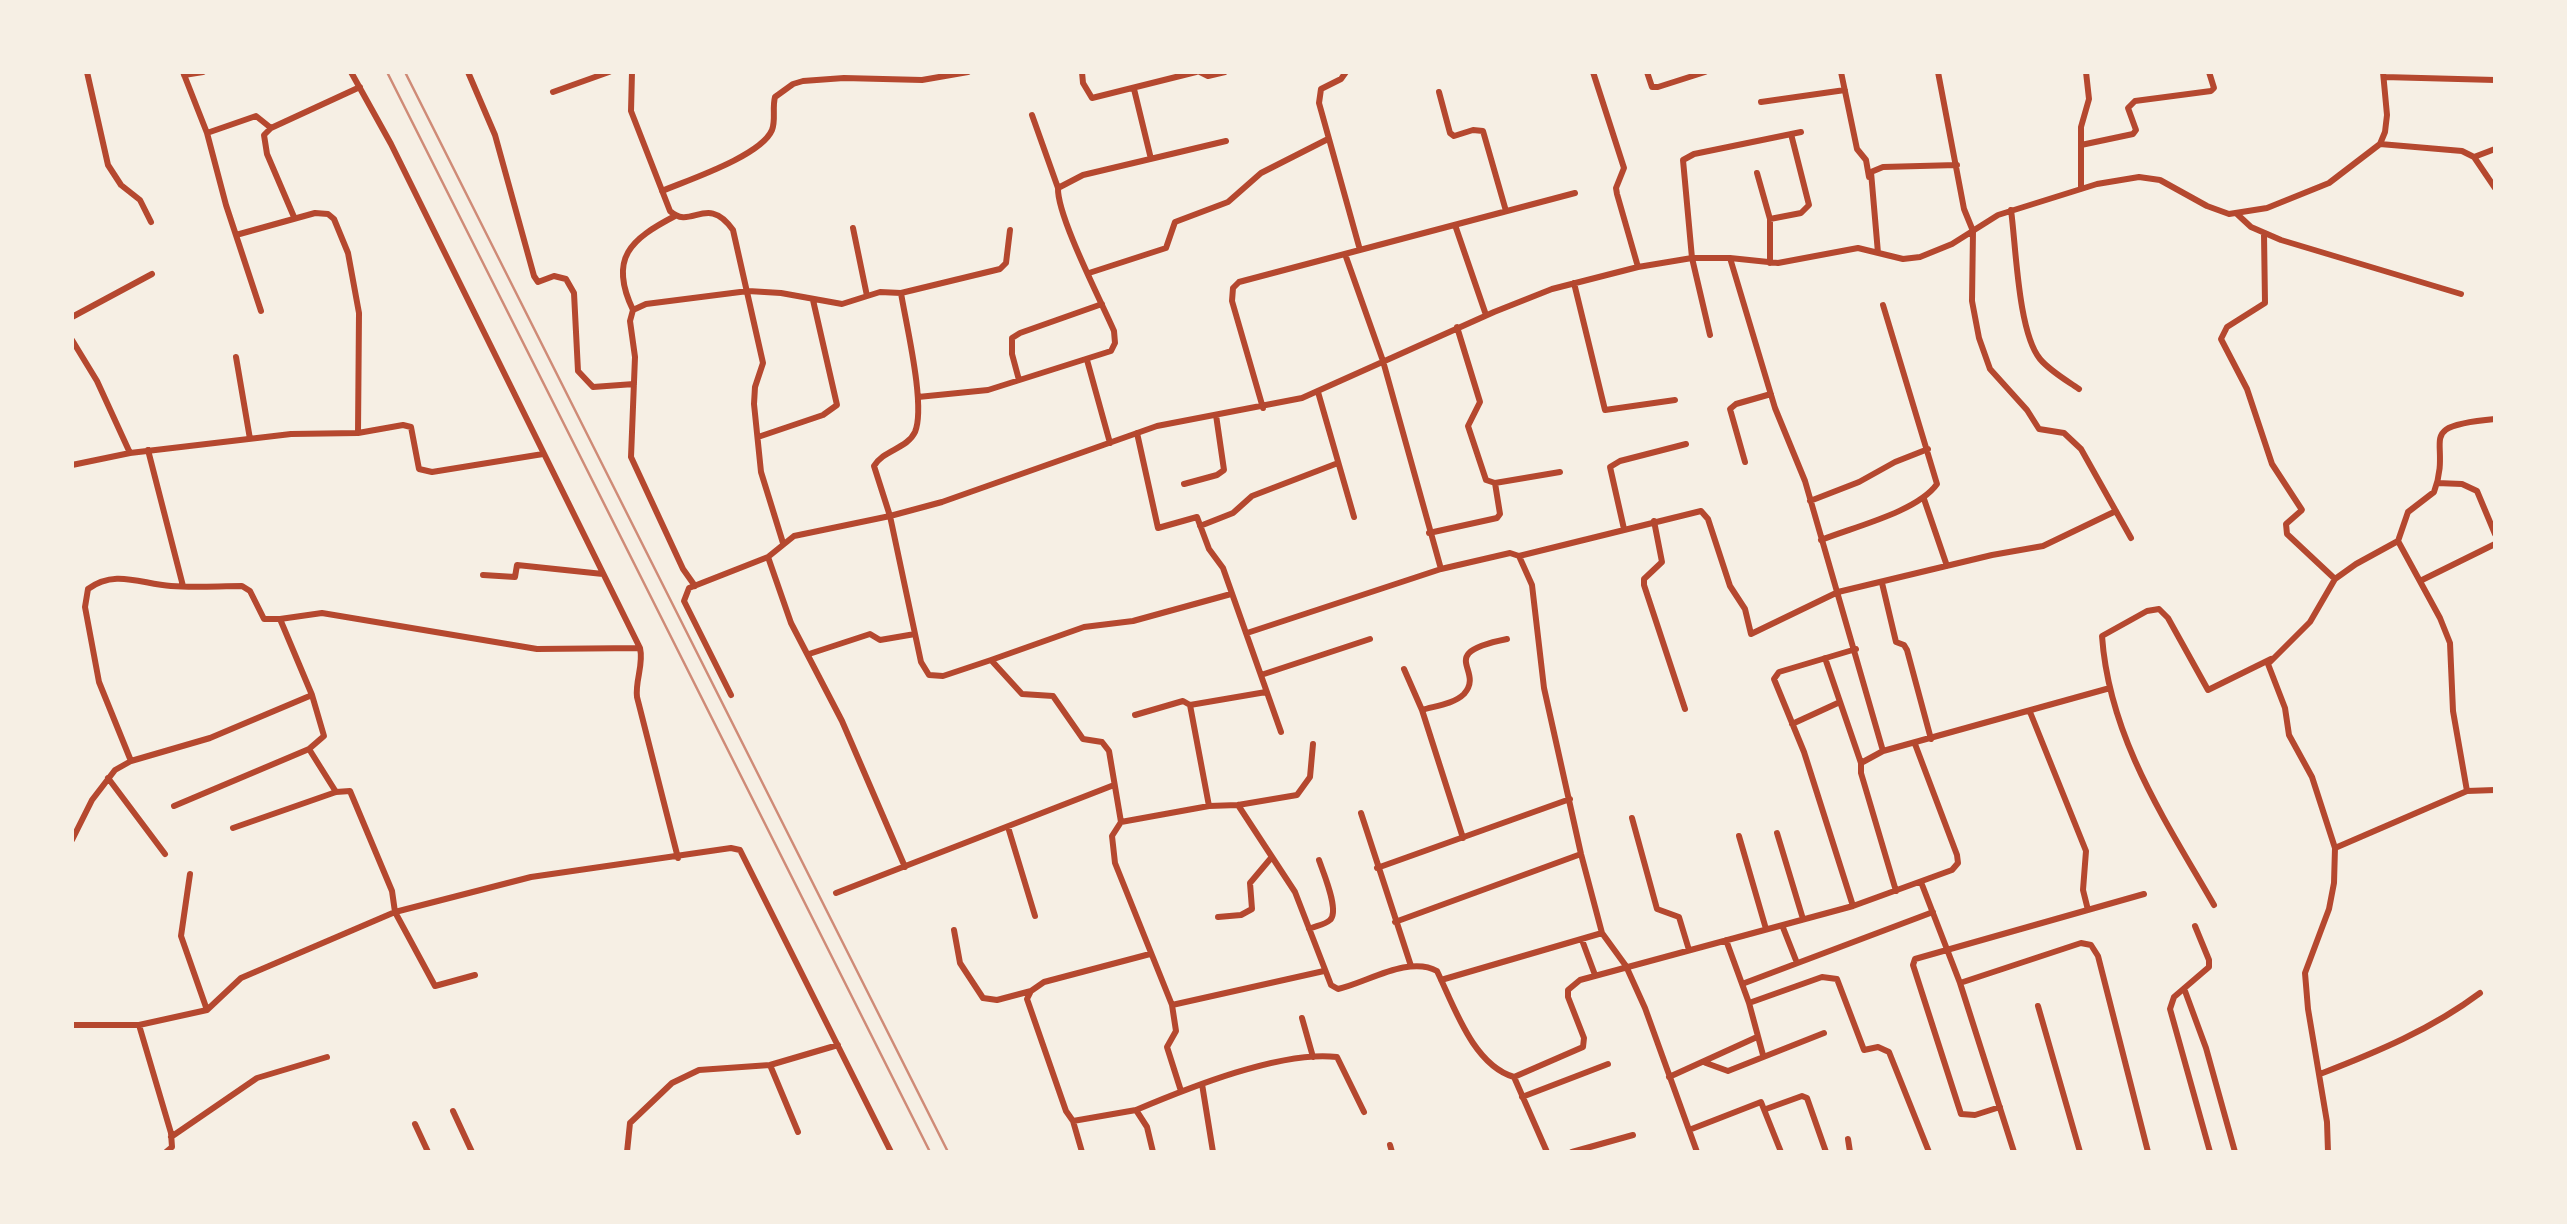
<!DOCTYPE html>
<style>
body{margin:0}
#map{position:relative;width:2567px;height:1224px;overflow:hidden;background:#f6efe4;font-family:Inter,sans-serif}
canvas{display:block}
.frame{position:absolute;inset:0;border:74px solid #f6efe4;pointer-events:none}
</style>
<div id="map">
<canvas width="2567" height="1224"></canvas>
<div class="frame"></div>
</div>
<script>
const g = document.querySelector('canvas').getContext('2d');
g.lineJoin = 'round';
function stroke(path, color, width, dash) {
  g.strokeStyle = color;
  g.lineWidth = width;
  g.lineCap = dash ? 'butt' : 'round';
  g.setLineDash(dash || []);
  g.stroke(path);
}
const minor = new Path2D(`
 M87,72L108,165L121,185L140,200L151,222
 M183,72L207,133L226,205L261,311
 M468,72L495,135L534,276L538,282L554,276L566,279L574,293L578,371L593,387L634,384
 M632,72L631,111L670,211C691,231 707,193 733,230L763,363L755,387L754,404L761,472L783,543
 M1082,72L1083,83L1092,98L1196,72
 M1200,72L1208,76L1225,72
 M1346,72L1341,79L1321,89L1319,103L1360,250
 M1593,72L1624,168L1616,188L1617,194L1638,267
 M1647,72L1652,87H1658L1705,72
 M1841,72L1857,149L1866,160L1869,177
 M1938,72L1964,209L1973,231L1972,301L1979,338L1990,369L2027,410L2039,429L2064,433L2081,449L2131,538
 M184,75L203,72
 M2384,77L2495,80
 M1134,89L1151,159
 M553,92L609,72
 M1439,92L1450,133L1454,136L1473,130L1483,131L1506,211
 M1761,102L1845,90
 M1032,115L1058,188
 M207,133L256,116L271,128
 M2380,144L2462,151L2474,157L2495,188
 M2081,145L2133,134L2136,130L2128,108L2135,101L2211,91L2214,88L2209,72
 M2474,157L2495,149
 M1757,173L1770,219V263
 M2081,189V127L2089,99L2086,72
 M662,191C688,180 761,156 772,130C776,120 772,108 775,97L793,84L803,81L844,78L922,80L968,72
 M2011,210C2016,246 2018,332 2040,359C2050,371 2066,380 2079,389
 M2237,214L2251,227L2281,240L2461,294
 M294,217L267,154L264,135L271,128L360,87
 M1770,219L1801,213L1809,205L1791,134
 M1455,225L1486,315
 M853,228L867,296
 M2264,234L2265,303L2227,327L2221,339L2247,389L2272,464L2302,510L2286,524L2287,534L2335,579
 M236,235L315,213L328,214L334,219L348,253L359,313L358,433
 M1878,253L1871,172L1883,167L1957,165
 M1345,254L1383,361L1441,569L1510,553L1519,556L1532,585L1544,688L1581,854L1602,933L1626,966L1645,1008L1697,1152
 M1730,258L1775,408L1805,481L1883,751L2110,688
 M1089,273L1166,248L1175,222L1228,202L1261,173L1328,139
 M1574,283L1605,410L1675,400
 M901,293C906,324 926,406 915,432C907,449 883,450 874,466L890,516L921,662L929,675L943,676L991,660L1022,694L1053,696L1083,739L1102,742L1109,751L1121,822L1112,836L1115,863L1172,1005L1176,1031L1167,1047L1181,1091
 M633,310C608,258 631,239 675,216
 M72,317L152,274
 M1457,327L1480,402L1468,426L1486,480L1495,483L1560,472
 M1710,335L1692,258L1683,160L1694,154L1801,132
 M72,340L97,381L130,453
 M236,357L250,439
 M1087,360L1110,443
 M1019,380L1012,354V338L1020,333L1102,304
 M1318,392L1354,517
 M918,397L988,390L1111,351L1115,343L1114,331C1101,301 1057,216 1058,188L1083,175L1226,141
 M1263,408L1232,301L1233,288L1239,282L1575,193
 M1137,433L1158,528L1197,517L1209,549L1223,568L1281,732
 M758,437L823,415L837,405L813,300
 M148,450L183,586
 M1745,462L1730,409L1736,404L1771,394
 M72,465L130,453L291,434L358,433L403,425L411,427L419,469L432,472L543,454
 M2437,483L2462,484L2477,491L2495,534
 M1184,484L1217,475L1224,470L1216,415
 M1924,499L1947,566
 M1810,501L1859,482L1895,462L1928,449
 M1654,521L1662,562L1644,579V585L1685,709
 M1200,526L1233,513L1252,496L1338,463
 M1624,529L1610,467L1620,461L1686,444
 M1429,533L1497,518L1500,514L1495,483
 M1821,540C1853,527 1917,512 1937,484L1883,305
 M2398,541L2440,618L2450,643L2453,711L2467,791
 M1519,556L1701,511L1708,519L1730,586L1745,609L1751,634L1838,592L1992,555L2043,546L2116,511
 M768,557L791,623L842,721L905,867
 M483,575L515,577L517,565L603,574
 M2420,581L2495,544
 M1882,583L1896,642L1904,645L1907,650L1931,739
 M695,586L683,569L631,457L635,357L630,321L633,310L646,304L748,291L781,293L842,304L880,292L901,293L1000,269L1006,263L1010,230
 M1247,633L1441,569
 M640,648C644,665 635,680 637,697L678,858
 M809,654L870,634L880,640L915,634
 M1825,658L1861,763
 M991,660L1084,627L1133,621L1231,594
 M1404,669L1422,710L1463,838
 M1261,675L1370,639
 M731,695L684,601L689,588L768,557L794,536L890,516L942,502L1157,426L1302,398L1494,312L1552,289L1638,267L1692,258H1730L1778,263L1858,248L1903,259L1920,257L1952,244L1998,215L2097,184L2139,177L2160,180L2207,206L2229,214L2267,208L2329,183L2380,144L2385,132L2387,115L2383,72
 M1190,705L1266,692
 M1422,710C1435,706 1454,704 1464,694C1486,669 1433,654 1507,639
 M2030,712L2086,851L2083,890L2088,910
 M1135,715L1183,701L1190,705L1209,806
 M1792,724L1840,702
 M1883,751L1861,763V773L1896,891
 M131,761L99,682L85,607L88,589C115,569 141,584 171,586C195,588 219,586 242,586L250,591L264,619H280
 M108,778L165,854
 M336,792L309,749L324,736L312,695L280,619L322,613L537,649L640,648L391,144L351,72
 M1238,805L1295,892L1331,985L1338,989C1366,983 1409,955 1437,971C1454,1006 1473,1065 1514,1077L1583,1047L1584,1038L1568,997V990L1580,980L1853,906L1952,870L1958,863L1957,855L1915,744
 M174,806L309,749
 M1361,813L1411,966
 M1632,818L1657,909L1679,917L1689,950
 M1121,822L1209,806L1238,805L1297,795L1310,777L1313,744
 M1008,827L1035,916
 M233,828L336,792L350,791L392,891L395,912L435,986L475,975
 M1777,833L1803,919
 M1739,836L1766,929
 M72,840L92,800L115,770L131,761L210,738L312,695
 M2335,848L2467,791L2495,790
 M1377,868L1570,799
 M190,874L181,936L207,1010
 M1921,882L1960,983L2014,1152
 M836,893L1114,785
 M2214,905C2165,820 2109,737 2102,636L2147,611L2159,609L2168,618L2208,690L2271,659
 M1853,906L1804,752L1774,679L1779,672L1856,649
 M1218,917L1241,915L1252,909L1250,883L1271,858
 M1395,922L1581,854
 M1782,925L1797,963
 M2195,926L2209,960V967L2174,997L2170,1009L2210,1152
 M1309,929C1315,926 1325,925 1330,920C1340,911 1323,872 1319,860
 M954,930L960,963L983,998L997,1000L1031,991
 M1582,940L1595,975
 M1726,940L1749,1003L1763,1055
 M1150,954L1044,982L1031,991L1027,999L1066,1111L1073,1121L1136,1110L1147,1127L1153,1152
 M1441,980L1602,933
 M1960,983L2081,943L2091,945L2098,956L2148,1152
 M1742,984L1933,912
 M2185,991L2206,1048L2235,1152
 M1749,1003L1822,977L1837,979L1864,1050L1878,1047L1889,1052L1929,1152
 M1172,1005L1324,971
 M2038,1006L2080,1152
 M1302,1018L1313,1057
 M72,1025H139L207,1010L241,978L395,912L531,877L731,848L740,850L891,1152
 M139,1025L171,1133L172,1147L166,1152
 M1706,1063L1728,1071L1824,1033
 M770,1065L798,1132
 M2320,1074C2377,1052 2432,1029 2480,993
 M1514,1077L1547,1152
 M1669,1077L1757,1037
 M1202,1084L1213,1152
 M1522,1097L1608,1064
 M2000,1107L1975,1115L1961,1114L1913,965L1915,959L2144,894
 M1766,1109L1802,1096L1807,1098L1826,1152
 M1136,1110C1188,1088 1282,1050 1337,1057L1364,1112
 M453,1111L472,1152
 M1073,1121L1082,1152
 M415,1124L428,1152
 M1689,1130L1761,1102L1781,1152
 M171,1137L257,1078L327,1057
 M1848,1139L1850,1152
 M1390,1145L1392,1152
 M627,1152L630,1123L672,1083L699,1070L770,1065L838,1045
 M1572,1152L1633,1135
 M2328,1152L2327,1122L2308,1009L2305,973L2329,909L2334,883L2335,848L2312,777L2289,735L2285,708L2268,664L2310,622L2335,579L2356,564L2398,541L2408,512L2434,492C2454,439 2410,427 2495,419`);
const rail = new Path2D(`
 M387,72L930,1152
 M405,72L948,1152`);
stroke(minor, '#b5482f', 6);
stroke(rail, '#cf8b77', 2.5);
</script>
